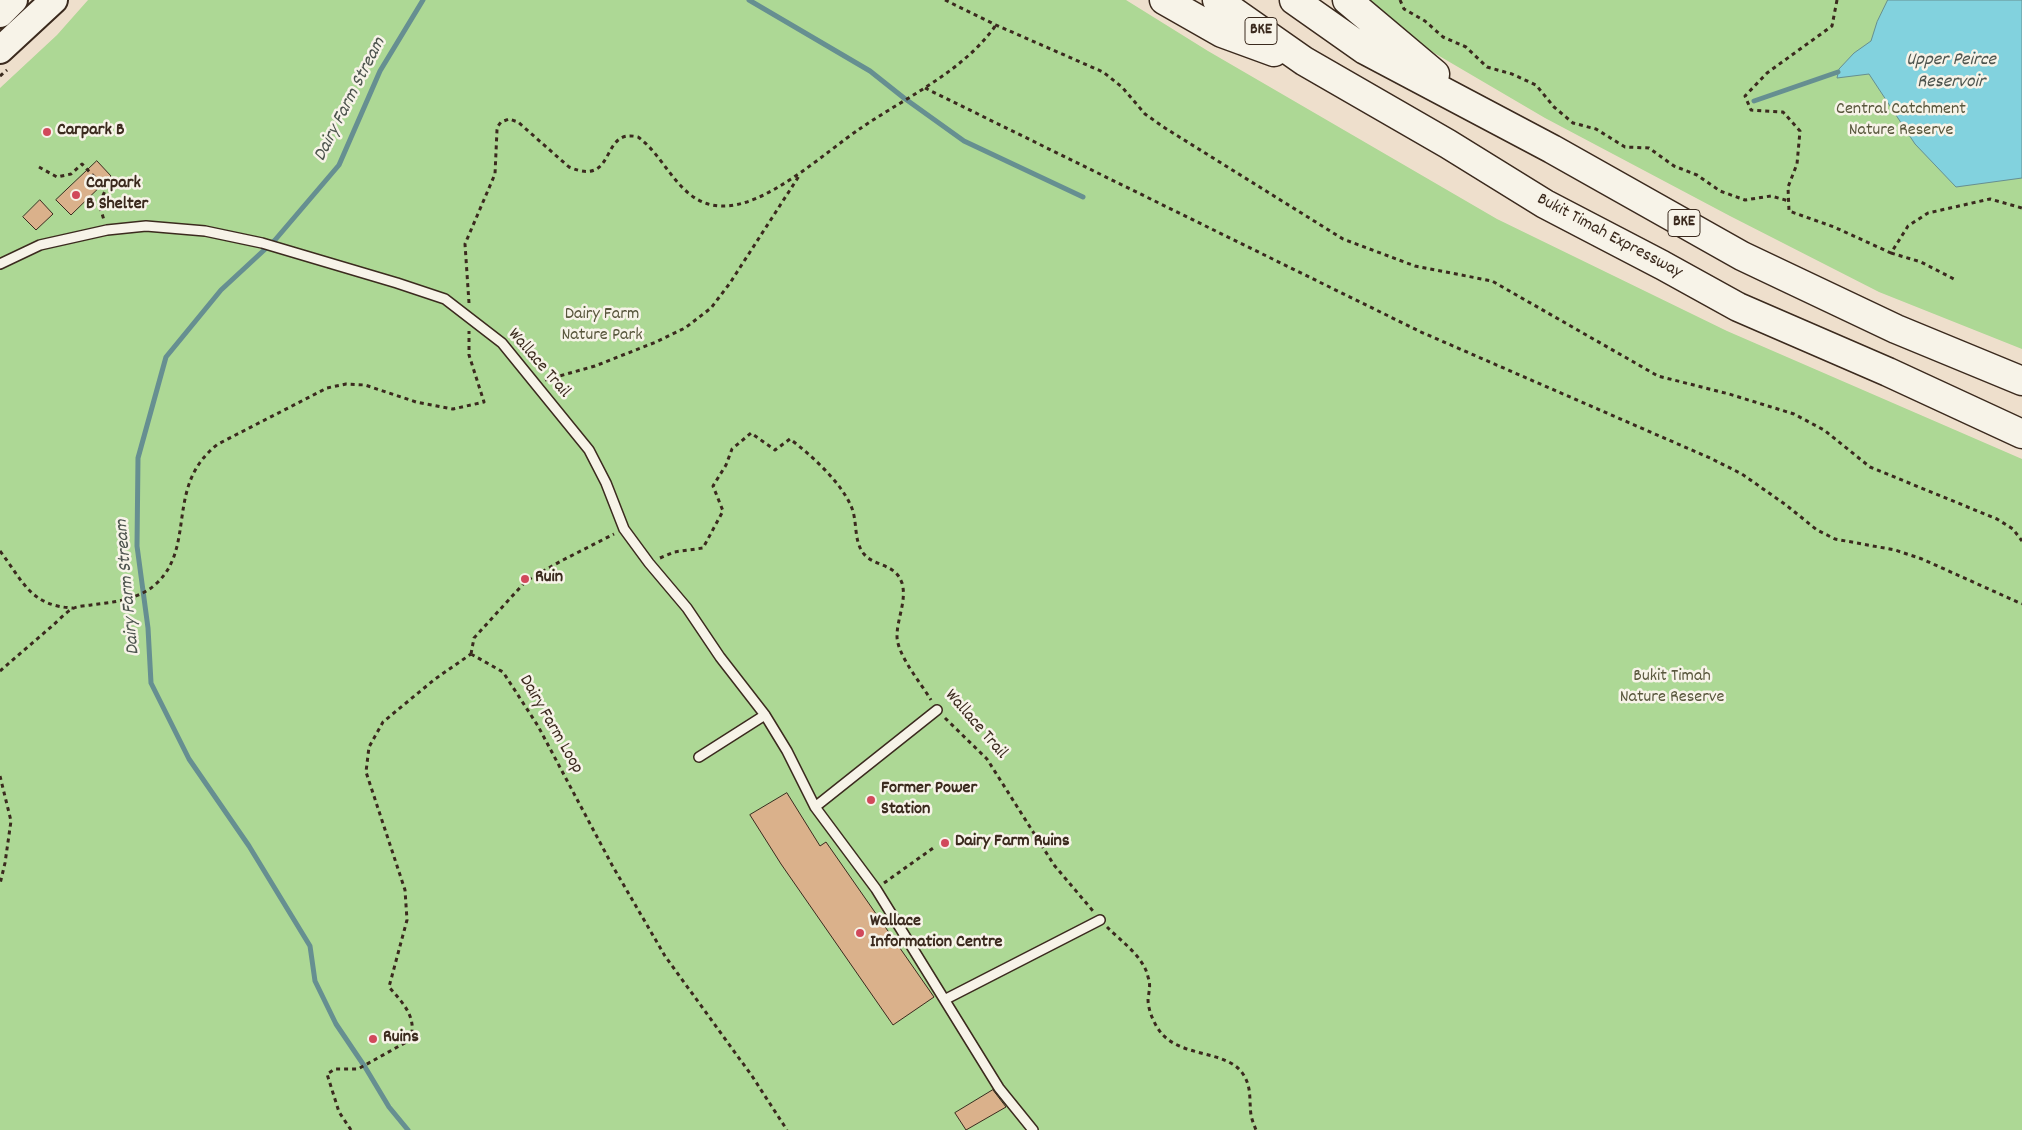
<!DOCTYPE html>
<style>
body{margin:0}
canvas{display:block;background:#eedfcc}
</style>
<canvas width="2022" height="1130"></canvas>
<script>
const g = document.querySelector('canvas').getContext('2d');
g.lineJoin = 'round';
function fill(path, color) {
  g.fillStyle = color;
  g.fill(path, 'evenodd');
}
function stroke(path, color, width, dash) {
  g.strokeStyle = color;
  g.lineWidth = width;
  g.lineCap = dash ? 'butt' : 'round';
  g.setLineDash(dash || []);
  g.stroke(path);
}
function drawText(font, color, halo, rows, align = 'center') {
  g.font = font + ' Dekko,sans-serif';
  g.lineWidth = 5;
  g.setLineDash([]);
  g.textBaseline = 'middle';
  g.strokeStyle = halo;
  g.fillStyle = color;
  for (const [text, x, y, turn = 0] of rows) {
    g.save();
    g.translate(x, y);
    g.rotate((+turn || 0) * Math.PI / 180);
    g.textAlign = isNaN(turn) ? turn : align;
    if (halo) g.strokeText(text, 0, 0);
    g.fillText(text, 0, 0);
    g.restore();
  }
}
const green = new Path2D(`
 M88,0H1126L1208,51L1497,219L1727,331L2022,459V1130H0V88L57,35Z
 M1359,0H2022V349L1879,292L1730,216L1545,118L1412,40Z`);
const water = new Path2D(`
 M1888,0H2022V178L1956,187L1915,144L1869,74L1837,78L1839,69L1854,53L1871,41L1877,22Z`);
const stream = new Path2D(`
 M749,0L870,71L904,98L964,141L1083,197
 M1754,101L1838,72
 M408,1130L389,1107L365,1067L336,1024L315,981L310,946L249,846L189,759L151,683L148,628L137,546L138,458L166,357L221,290L275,240L339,165L380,71L423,0`);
const building = new Path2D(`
 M97,161L111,176L71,215L56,200Z
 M40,200L53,214L36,230L23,217Z
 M787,793L820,846L826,842L934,997L893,1025L781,864L750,815Z
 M993,1090L1006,1107L966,1130L955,1113Z`);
const path = new Path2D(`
 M945,0L996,25L1103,72L1122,87L1145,114L1165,128L1343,239L1415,266L1492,281L1658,376L1729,394L1794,414L1824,430L1870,467L1997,519L2013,529L2022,541
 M1400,0L1404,9L1425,21L1443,37L1466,47L1487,67L1512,74L1536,85L1554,107L1573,123L1596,129L1625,147L1649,148L1674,166L1697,175L1720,191L1745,200L1771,196L1789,201
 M1837,0L1832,26L1767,73L1745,96L1751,110L1783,112L1800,131L1797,164L1788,187L1789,211L1834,227L1891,253L1908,226L1928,213L1990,199L2022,208
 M0,76L7,70
 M925,88L1421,332L1710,458L1742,474L1786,505L1817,530L1835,539L1895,550L1922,559L2022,604
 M39,167L57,177L71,174L82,164L106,189L99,204L104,220
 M1891,253L1921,262L1954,279
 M469,303L465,244L495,174L497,130L498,126L501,122L509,119L518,122L569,167C618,188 599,127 638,137C667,158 679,204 720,206C765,209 825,152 861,128C906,97 963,72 996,25
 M545,380L595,366L656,342L685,328L711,308L730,283L799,176
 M0,551C23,581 30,606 73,608
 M660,558L674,552L703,548L723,511L713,486L726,465L732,449L751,433L775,450L790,439C811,455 840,481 851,506C858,521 853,541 864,554C875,567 895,563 902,583C907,600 897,619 897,636C897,655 921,683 931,700
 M471,654L503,672L538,726L612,865L665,956L752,1076L787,1130
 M471,654L474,638L526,581L561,561L614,534
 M0,671C17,656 35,641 52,626C58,621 65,613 72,609C77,606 85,606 91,605C114,602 140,600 158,582C196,544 165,485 218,444L327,388L346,384L365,385L416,402L453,409L484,402L469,355V331
 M945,718L987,759L1054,865L1093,911
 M0,776L11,821L5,863L0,884
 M884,883L936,846
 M1107,927C1121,941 1144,957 1148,977C1151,985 1149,991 1148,999C1148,1011 1155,1026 1162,1034C1184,1058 1227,1050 1243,1074C1252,1087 1249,1101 1251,1115C1252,1120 1254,1125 1256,1130
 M351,1130L339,1112L327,1074L335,1069H358L410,1040C418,1018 403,1003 389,987L407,920L405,890L366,772L369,747L383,722L435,679L471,654`);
const service = new Path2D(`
 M0,264L40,245L107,230L146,226L205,231L262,243L397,283L445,299L502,343L589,450L606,483L624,529L649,563L687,608L720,657L765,715L787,751L815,807L876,889L999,1088L1033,1130
 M699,757L765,715
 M815,807L937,710
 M946,999L1100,920`);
const primary = new Path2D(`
 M0,14L14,0
 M0,50L54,0`);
const motorway = new Path2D(`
 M1164,0L1222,33L1274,52
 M1217,0L1304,61L1448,144L1545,204L1662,265L1738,307L1888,372L2022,434
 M1294,0L1365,50L1552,149L1742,256L1896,329L2022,381
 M1347,0L1435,74`);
const markers = [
 [47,132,5,"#d1495b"],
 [76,195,5,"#d1495b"],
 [525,579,5,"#d1495b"],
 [871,800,5,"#d1495b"],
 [945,843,5,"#d1495b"],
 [860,933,5,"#d1495b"],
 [373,1039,5,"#d1495b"]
];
const shields = [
 [1261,31,32],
 [1684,223,32]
];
const shieldNames = [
 ["BKE",1261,31],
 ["BKE",1684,223]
];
const parkNames = [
 ["Central Catchment",1901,111],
 ["Nature Reserve",1901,132],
 ["Dairy Farm",602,316],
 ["Nature Park",602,337],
 ["Bukit Timah",1672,678],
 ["Nature Reserve",1672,699]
];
const poiNames = [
 ["Carpark B",57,132],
 ["Carpark",86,185],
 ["B Shelter",86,206],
 ["Ruin",535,579],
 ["Former Power",881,790],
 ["Station",881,811],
 ["Dairy Farm Ruins",955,843],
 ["Wallace",870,923],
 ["Information Centre",870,944],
 ["Ruins",383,1039]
];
const streetNames = [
 ["Bukit Timah Expressway",1609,237,28],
 ["Wallace Trail",538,364,49],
 ["Dairy Farm Loop",550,725,60],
 ["Wallace Trail",975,725,49]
];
const waterNames = [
 ["Upper Peirce",1951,61],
 ["Reservoir",1951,83],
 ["Dairy Farm Stream",351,100,-63],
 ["Dairy Farm Stream",129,587,-95]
];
fill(green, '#add895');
fill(water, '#82d2de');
stroke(water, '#668f91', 1);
stroke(stream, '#668f91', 5);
fill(building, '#dab18b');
stroke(building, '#3b2a1e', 1);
stroke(service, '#3b2a1e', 12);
stroke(primary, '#3b2a1e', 30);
stroke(motorway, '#3b2a1e', 31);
stroke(path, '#3b2a1e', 3, [4, 4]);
stroke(service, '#f7f3e8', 9);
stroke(primary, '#f7f3e8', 26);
stroke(motorway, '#f7f3e8', 28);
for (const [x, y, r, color] of markers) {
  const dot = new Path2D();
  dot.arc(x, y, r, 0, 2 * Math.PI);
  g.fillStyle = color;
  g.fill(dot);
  stroke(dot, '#f7f3e8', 2);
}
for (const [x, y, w] of shields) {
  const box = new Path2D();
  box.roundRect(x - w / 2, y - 13.5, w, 27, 4);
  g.fillStyle = '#f7f3e8';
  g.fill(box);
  stroke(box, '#3b2a1e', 1);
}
drawText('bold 16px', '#3b2a1e', null, shieldNames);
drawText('18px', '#58563c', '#f7f3e8', parkNames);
drawText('bold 18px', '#3b2a1e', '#f7f3e8', poiNames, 'left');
drawText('18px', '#3b2a1e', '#f7f3e8', streetNames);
drawText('italic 19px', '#4d544e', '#f7f3e8', waterNames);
</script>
